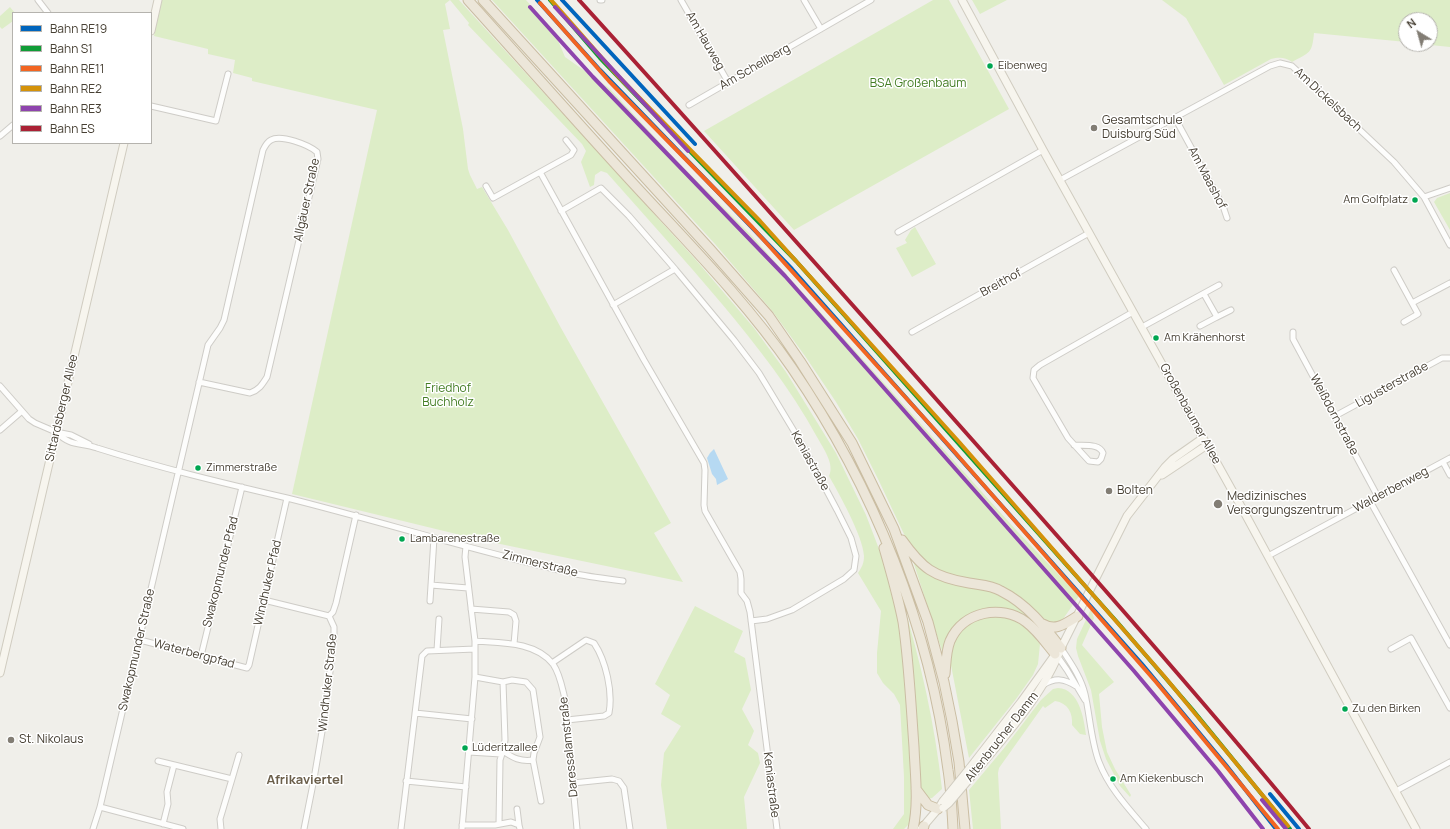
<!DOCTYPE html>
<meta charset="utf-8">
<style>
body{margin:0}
#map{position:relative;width:1450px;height:829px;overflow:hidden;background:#f0efea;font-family:Manrope,sans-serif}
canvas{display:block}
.legend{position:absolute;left:12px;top:12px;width:140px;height:132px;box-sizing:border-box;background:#fff;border:1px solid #b5b3ae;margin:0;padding:5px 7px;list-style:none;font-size:12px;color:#474034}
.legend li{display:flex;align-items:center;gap:8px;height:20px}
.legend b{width:20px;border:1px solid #b5b3ae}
.north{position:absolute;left:1398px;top:12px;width:40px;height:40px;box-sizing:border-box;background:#fff;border:1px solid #b5b3ae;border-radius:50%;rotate:323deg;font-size:11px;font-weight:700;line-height:16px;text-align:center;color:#474034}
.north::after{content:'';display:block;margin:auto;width:14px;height:18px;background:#827d74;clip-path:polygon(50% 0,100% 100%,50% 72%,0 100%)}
</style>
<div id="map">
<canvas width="1450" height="829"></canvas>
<ul class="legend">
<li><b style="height:5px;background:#0065bd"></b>Bahn RE19</li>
<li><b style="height:5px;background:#109c37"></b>Bahn S1</li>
<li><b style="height:5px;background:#f26522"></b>Bahn RE11</li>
<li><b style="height:5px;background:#d4920a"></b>Bahn RE2</li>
<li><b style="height:5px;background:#8e44ad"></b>Bahn RE3</li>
<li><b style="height:5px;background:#aa2135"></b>Bahn ES</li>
</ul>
<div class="north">N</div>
</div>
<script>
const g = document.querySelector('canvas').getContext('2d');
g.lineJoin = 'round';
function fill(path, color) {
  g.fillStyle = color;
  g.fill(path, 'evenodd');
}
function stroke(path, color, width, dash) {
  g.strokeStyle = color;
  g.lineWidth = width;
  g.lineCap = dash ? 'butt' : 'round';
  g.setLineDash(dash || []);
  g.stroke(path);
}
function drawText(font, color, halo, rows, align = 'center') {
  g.font = font + ' Manrope,sans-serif';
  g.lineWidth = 3;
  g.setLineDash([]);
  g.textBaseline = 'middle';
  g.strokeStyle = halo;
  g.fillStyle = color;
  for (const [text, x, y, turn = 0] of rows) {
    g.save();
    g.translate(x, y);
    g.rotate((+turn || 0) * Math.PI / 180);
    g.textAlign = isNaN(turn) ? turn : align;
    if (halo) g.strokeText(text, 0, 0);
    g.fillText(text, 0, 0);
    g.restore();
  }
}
const green = new Path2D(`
 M162,0H459L696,260L754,328L786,372L836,453L866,515L879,549L891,584L900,623L907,699L912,788L913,815L910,823L904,829H893L904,814V777L900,705L894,694L883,683L877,673V653L881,611L858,573C862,567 864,563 864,556C863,536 839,494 829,476C835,464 823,448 817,437C791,389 757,346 722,304C684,259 645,216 607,173L601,171L595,175L594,185L590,187L581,162L586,151L582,144L468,25L469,23L450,0L445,4L450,29L443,30L463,129L468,169L470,175L477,189L482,187L508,230L561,328L671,523L654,533L683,582L481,540L292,494L377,110L252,81V78L233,73L235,60L208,54V49L154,36Z
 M492,0H526L554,31L565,57L609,88L679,163L751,235L1017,531L1079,596L1061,622L1057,625L1043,621L1023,599L1003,586L988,582L946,575L930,567L911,549L879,481L858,439L836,402L805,356L773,312L715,244Z
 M933,0H949L1009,109L794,230L704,131Z
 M972,0H1007L980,14Z
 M1162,0H1450V47L1421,44H1430V20H1406V42L1314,33C1312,54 1310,52 1292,62C1285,57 1279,57 1271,59L1224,85L1186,18Z
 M10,7L15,13H13V21L2,29L0,27V16Z
 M1450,193V230L1434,202L1437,198Z
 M915,227L936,264L912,277L896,248L907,243L905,240L911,230Z
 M913,561L999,593L1018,605L1031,617L1030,618L1016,611L1002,608L984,610L975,613L943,654Z
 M902,600C921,662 935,725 942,789L932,798L927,799L921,787L915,700Z
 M695,606L743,631L734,652L745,658L751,690L742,709L754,731L748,745L758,753L760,763L744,797L747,829H667L661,785L664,753L681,726L661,714L670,695L655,684Z
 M1091,609L1094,618L1082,645L1114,682L1099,694L1102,727L1107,752L1115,769L1131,795L1130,797L1120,786L1106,759L1100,741L1091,690L1078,656L1076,648L1077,639Z
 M985,616C1015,617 1021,620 1040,644L1038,664L1033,675L1016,699L969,758L950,660L953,640L968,624Z
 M1058,688C1079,689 1084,718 1086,735L1080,734L1072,725C1073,713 1068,703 1055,701L1045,708L1043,706L999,768L998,773L1001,829H973L969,790L1005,747L1041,700L1053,689Z`);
const water = new Path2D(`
 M714,449L728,479L717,485L716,479L712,474L707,458L710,453Z`);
const minor = new Path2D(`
 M38,0L48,13
 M600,0H602
 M681,0L728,82
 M804,0L821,29
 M689,105L871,0
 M151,106L216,121L228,74
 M1175,118L1223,206L1227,218
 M0,136L13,125
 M540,172L644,360L704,463L705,470L704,505L705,511L740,572L741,579V593L747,601L750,612L777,829
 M1060,180L1270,66L1280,63L1292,66L1394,162L1424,197L1450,245
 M486,186L493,198L571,155L574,150L566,140
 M1424,197L1450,188
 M561,211L601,188L629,216L675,269
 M898,232L1043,150
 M1394,270L1418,314L1404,322
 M1204,294L1217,317L1231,310
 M1412,303L1450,283
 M613,305L675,269L734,340L759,373L803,446L837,510L851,538L856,556L854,570L844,579L792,610L767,619L751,621
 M1200,326L1217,317
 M1142,327L1219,285
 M912,332L1089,233
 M1293,332V339L1378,497
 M0,386L29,419L35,423L56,432L71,435L89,444
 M1335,416L1442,358H1450
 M0,430L22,411
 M56,432C71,447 80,442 97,448C160,468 223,483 287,498C383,522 478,552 576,574C591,577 607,579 623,581
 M1074,445C1084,446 1099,443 1103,453L1101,459L1098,462L1089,461L1068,438L1033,378L1034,370L1040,365L1133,312
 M1443,462L1450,475
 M1370,501L1450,645
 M1268,556L1450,458
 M431,585L468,588
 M264,600L329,616
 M430,601L434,538
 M471,609L509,612L514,615L516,621L514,644
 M140,640L247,668L249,665L287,498
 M475,641C500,643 535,641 553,664C560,674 562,687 565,699L577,829
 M1061,648C1070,662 1081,677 1085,694C1090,716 1091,741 1099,762C1109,788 1128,808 1146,829
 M1391,649L1411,638L1450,708
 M437,650L439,619
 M201,656L242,487
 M1058,657L1067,670L1085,700
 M552,663L586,640L594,643C606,661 613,692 609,713L604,716L567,720
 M475,677L503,682
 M1043,685C1056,677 1064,679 1076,686
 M415,713L472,719
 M503,751C513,758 521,762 533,760
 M469,752L501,754
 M158,761L232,779L220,819L221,829
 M232,779L239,755
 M406,781L466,787
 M573,783L612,779L619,781L624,788L630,829
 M1396,791L1450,762
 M100,807L183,829
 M517,809L519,825
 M163,824L168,804L167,792L174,765
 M499,824L500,760L503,751L505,740L503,682L512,680L526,682L533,690L540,737L534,753L533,760L541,801
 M462,825H495L511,822L519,825L520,829
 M93,829L100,807L208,345L220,328L224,320L263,150C265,146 267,142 271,140C281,134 309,145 317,152L318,159L267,377C262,385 259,390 250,393L199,382
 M304,829C318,764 328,700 334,634V627L329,616L333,612L336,603L356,515
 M401,829L422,656L427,651L475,649
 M462,829L475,677V641L465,557L466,546`);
const secondary = new Path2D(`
 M962,0L1043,150L1243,510L1416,829
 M151,31L158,0
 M1162,475L1207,445
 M0,673L124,143
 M969,769L1021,702L1057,652
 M971,777C1001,741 1045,693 1061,648L1127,516L1165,467L1173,459L1203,438
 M921,829L938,809L943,801`);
const motorway = new Path2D(`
 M468,0C522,60 576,121 630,180C686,241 745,300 792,368C873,486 930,627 948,770C951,789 952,809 953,829
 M483,0L710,249L769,316L800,361L852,443L894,529L928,622L944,682L952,721L959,762L965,829
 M902,540C922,568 933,577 969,583C980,585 991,585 1001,591C1027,604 1044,626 1061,648
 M884,548C891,572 898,597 903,622C909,662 911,706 914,747C915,774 919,802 913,829
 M1043,624C1056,632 1066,623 1078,616
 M945,674C946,663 946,651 950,641C963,611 1002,604 1026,622C1037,630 1046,643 1055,654
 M916,789L928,805L938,809
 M923,829L924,826`);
const secondaryBridge = new Path2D(`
 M943,801L969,769
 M943,808L949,803L971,777`);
const rail1 = new Path2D(`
 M537,0L600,70L792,269L1142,664L1226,765L1276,829
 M562,0L695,144
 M1270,794L1299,829`);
const rail2 = new Path2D(`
 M550,0L600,58L796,261L1118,623L1192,709L1290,829`);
const rail3 = new Path2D(`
 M540,3L609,81L752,227L952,449L1156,682L1278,829`);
const rail4 = new Path2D(`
 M551,0L617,75L760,221L960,443L1164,676L1288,826`);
const rail5 = new Path2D(`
 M530,7L593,77L785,276L1134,671L1218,771L1263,829
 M555,7L688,151
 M1262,800L1286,829`);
const rail6 = new Path2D(`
 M579,0C707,141 834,284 960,426C1078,559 1196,692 1309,829`);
const markers = [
 [990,66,3.5,"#00a651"],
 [1094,128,4,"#827d74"],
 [1415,200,3.5,"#00a651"],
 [1156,338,3.5,"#00a651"],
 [198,468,3.5,"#00a651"],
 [1109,491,4,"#827d74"],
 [1218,504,5,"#827d74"],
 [402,539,3.5,"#00a651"],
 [1345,709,3.5,"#00a651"],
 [11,740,4,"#827d74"],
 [465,748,3.5,"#00a651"],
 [1113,779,3.5,"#00a651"]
];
const busNames = [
 ["Eibenweg",998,66],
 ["Am Golfplatz",1408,200,"right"],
 ["Am Krähenhorst",1164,338],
 ["Zimmerstraße",206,468],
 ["Lambarenestraße",410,539],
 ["Zu den Birken",1352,709],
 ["Lüderitzallee",472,748],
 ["Am Kiekenbusch",1120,779]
];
const streetNames = [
 ["Am Hauweg",705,41,60],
 ["Am Schellberg",755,67,-30],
 ["Am Dickelsbach",1328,100,43],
 ["Am Maashof",1207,178,62],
 ["Allgäuer Straße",307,200,-78],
 ["Breithof",1001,283,-29],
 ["Ligusterstraße",1392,385,-29],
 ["Sittardsberger Allee",62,408,-77],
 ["Großenbaumer Allee",1190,414,61],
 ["Weißdornstraße",1334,415,62],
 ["Keniastraße",810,461,61],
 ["Walderbenweg",1391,490,-28],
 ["Zimmerstraße",540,564,14],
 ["Swakopmunder Pfad",221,572,-76],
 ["Windhuker Pfad",268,583,-77],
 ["Swakopmunder Straße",137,650,-77],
 ["Waterbergpfad",194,654,15],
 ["Windhuker Straße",328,683,-84],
 ["Altenbrucher Damm",1002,737,-52],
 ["Daressalamstraße",569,747,-96],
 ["Keniastraße",771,785,83]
];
const parkNames = [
 ["BSA Großenbaum",918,84],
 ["Friedhof",448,389],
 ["Buchholz",448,403]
];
const poiNames = [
 ["Gesamtschule",1102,121],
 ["Duisburg Süd",1102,135],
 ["Bolten",1117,491],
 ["Medizinisches",1227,497],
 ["Versorgungszentrum",1227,511],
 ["St. Nikolaus",19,740]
];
const neighbourhoodNames = [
 ["Afrikaviertel",305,780]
];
fill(green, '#ddedc7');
fill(water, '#b6d9f2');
stroke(minor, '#ceccc7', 7);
stroke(secondary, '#d0ccc0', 9);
stroke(motorway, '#cabda2', 11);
stroke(minor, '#fdfdfc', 5);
stroke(secondary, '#f7f5ee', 7);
stroke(motorway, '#ece6d9', 9);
stroke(secondaryBridge, '#d0ccc0', 9, []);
stroke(secondaryBridge, '#f7f5ee', 7);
stroke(rail1, '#0065bd', 4);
stroke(rail2, '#109c37', 4);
stroke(rail3, '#f26522', 4);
stroke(rail4, '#d4920a', 4);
stroke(rail5, '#8e44ad', 4);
stroke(rail6, '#aa2135', 4);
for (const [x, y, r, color] of markers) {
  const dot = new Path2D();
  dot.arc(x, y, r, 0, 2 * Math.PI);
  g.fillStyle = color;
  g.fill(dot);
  stroke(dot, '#fff', 1.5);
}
drawText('11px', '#474034', '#fff', busNames, 'left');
drawText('12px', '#474034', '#fff', streetNames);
drawText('12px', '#437d23', '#fff', parkNames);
drawText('12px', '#474034', '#fff', poiNames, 'left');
drawText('bold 13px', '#6b5f4b', '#fff', neighbourhoodNames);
</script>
